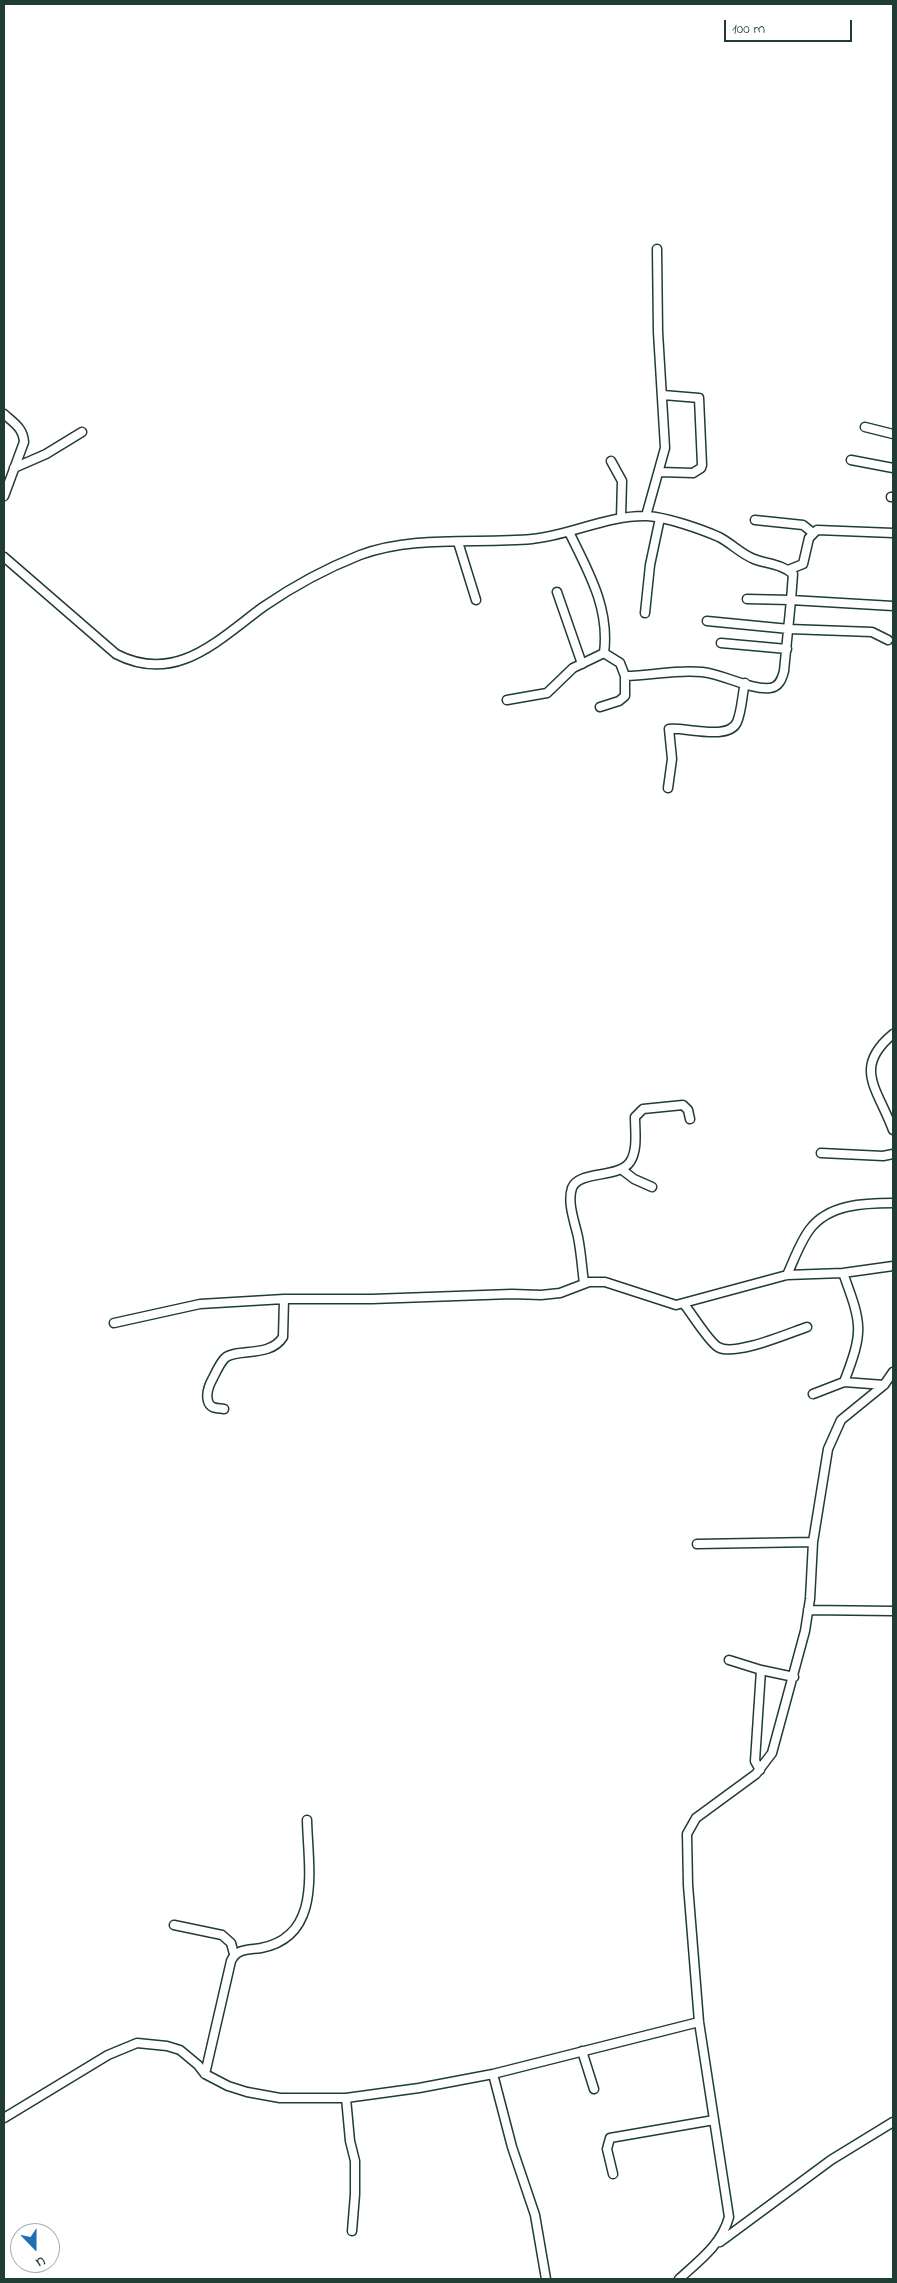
<!DOCTYPE html>
<style>
body{margin:0}
#map{position:relative;width:897px;height:2283px;overflow:hidden;background:#fff;font-family:"Indie Flower",sans-serif}
canvas{display:block}
.frame{position:absolute;inset:0;border:5px solid #1f3d34;pointer-events:none}
.north{position:absolute;left:10px;top:2223px;width:50px;height:50px;box-sizing:border-box;background:#fff;border:1px solid #a5b1ae;border-radius:50%;rotate:158deg;font-size:14px;font-weight:700;line-height:20px;text-align:center;color:#1f3d34}
.north::after{content:'';display:block;margin:auto;width:18px;height:22px;background:#1f6fb2;clip-path:polygon(50% 0,100% 100%,50% 72%,0 100%)}
.scale{position:absolute;left:724px;top:20px;width:128px;height:22px;box-sizing:border-box;border:2px solid #1f3d34;border-top:0;padding-left:6px;font-size:15px;line-height:18px;white-space:nowrap;color:#1f3d34;-webkit-text-stroke:4px #fff;paint-order:stroke}
</style>
<div id="map">
<canvas width="897" height="2283"></canvas>
<div class="frame"></div>
<div class="north">U</div>
<div class="scale">100 m</div>
</div>
<script>
const g = document.querySelector('canvas').getContext('2d');
g.lineJoin = 'round';
function stroke(path, color, width, dash) {
  g.strokeStyle = color;
  g.lineWidth = width;
  g.lineCap = dash ? 'butt' : 'round';
  g.setLineDash(dash || []);
  g.stroke(path);
}
const minor = new Path2D(`
 M4,414C14,423 23,428 24,442L4,496
 M865,427L893,434
 M851,460L893,468
 M611,461L622,481L621,518
 M14,468L46,454L82,432
 M660,472L693,473L701,468L702,465L699,398L663,395
 M891,497H893
 M646,516L665,448L658,332L657,249
 M755,520L803,525L813,533
 M569,532C588,571 610,608 604,653
 M458,542L476,600
 M4,557L116,654C176,685 218,640 263,607C292,587 327,568 360,555C414,535 476,544 532,539C571,535 608,515 647,516C666,517 701,529 719,537C731,543 741,554 754,559C767,564 782,564 793,574L791,600L747,599
 M788,570L803,564L809,538L817,530L893,533
 M557,592L582,664
 M645,613L650,565L660,518
 M707,621L789,629L872,632L888,640
 M721,643L787,649
 M507,700L547,693L573,668L604,653L620,663L625,676C651,676 676,669 702,672C723,674 750,690 770,688C779,687 782,679 784,671L791,600L893,606
 M600,707L619,701L625,696V676
 M668,788L672,759L669,729C685,727 729,741 737,722C742,710 742,695 745,683
 M893,1034C852,1068 878,1089 893,1130
 M821,1153L883,1156L893,1154
 M621,1169L634,1179L652,1187
 M843,1273C862,1325 864,1330 844,1382
 M787,1275C794,1260 800,1242 810,1229C829,1204 865,1203 893,1203
 M584,1283C582,1268 581,1252 578,1237C575,1223 567,1203 572,1188C579,1170 618,1179 630,1162C638,1150 635,1131 635,1117L643,1109L683,1105L688,1110L690,1119
 M684,1304C692,1314 709,1342 718,1347C734,1357 789,1333 807,1327
 M114,1323L200,1304L284,1299H372L512,1294L541,1295L560,1293L589,1282H605L676,1305L787,1275L843,1273L893,1266
 M813,1394L844,1382L884,1385
 M224,1409C217,1408 210,1409 208,1401C206,1394 209,1385 213,1378C216,1372 220,1363 225,1358C237,1348 270,1358 283,1337L284,1299
 M697,1544L813,1542
 M808,1610L893,1611
 M729,1660L761,1670
 M760,1770L755,1761L761,1670L794,1677
 M174,1925L222,1935L231,1943L234,1954
 M582,2051L594,2089
 M205,2074L231,1961C237,1948 249,1950 261,1948C323,1936 308,1867 307,1820
 M493,2074L512,2147L535,2215L546,2279
 M346,2098L350,2141L355,2161V2194L352,2231
 M4,2118L108,2055L137,2043L167,2046L180,2050L198,2065L205,2074L228,2086L247,2092L280,2098H346L419,2088L493,2074L699,2022
 M613,2174L607,2149L610,2138L714,2120
 M720,2242L831,2160L893,2122
 M679,2279C699,2261 722,2244 729,2217L699,2022L688,1885L687,1834L696,1818L756,1774L772,1753L805,1631L810,1599L813,1542L828,1449L841,1420L884,1385L893,1372`);
stroke(minor, '#1f3d34', 11);
stroke(minor, '#fff', 8);
</script>
